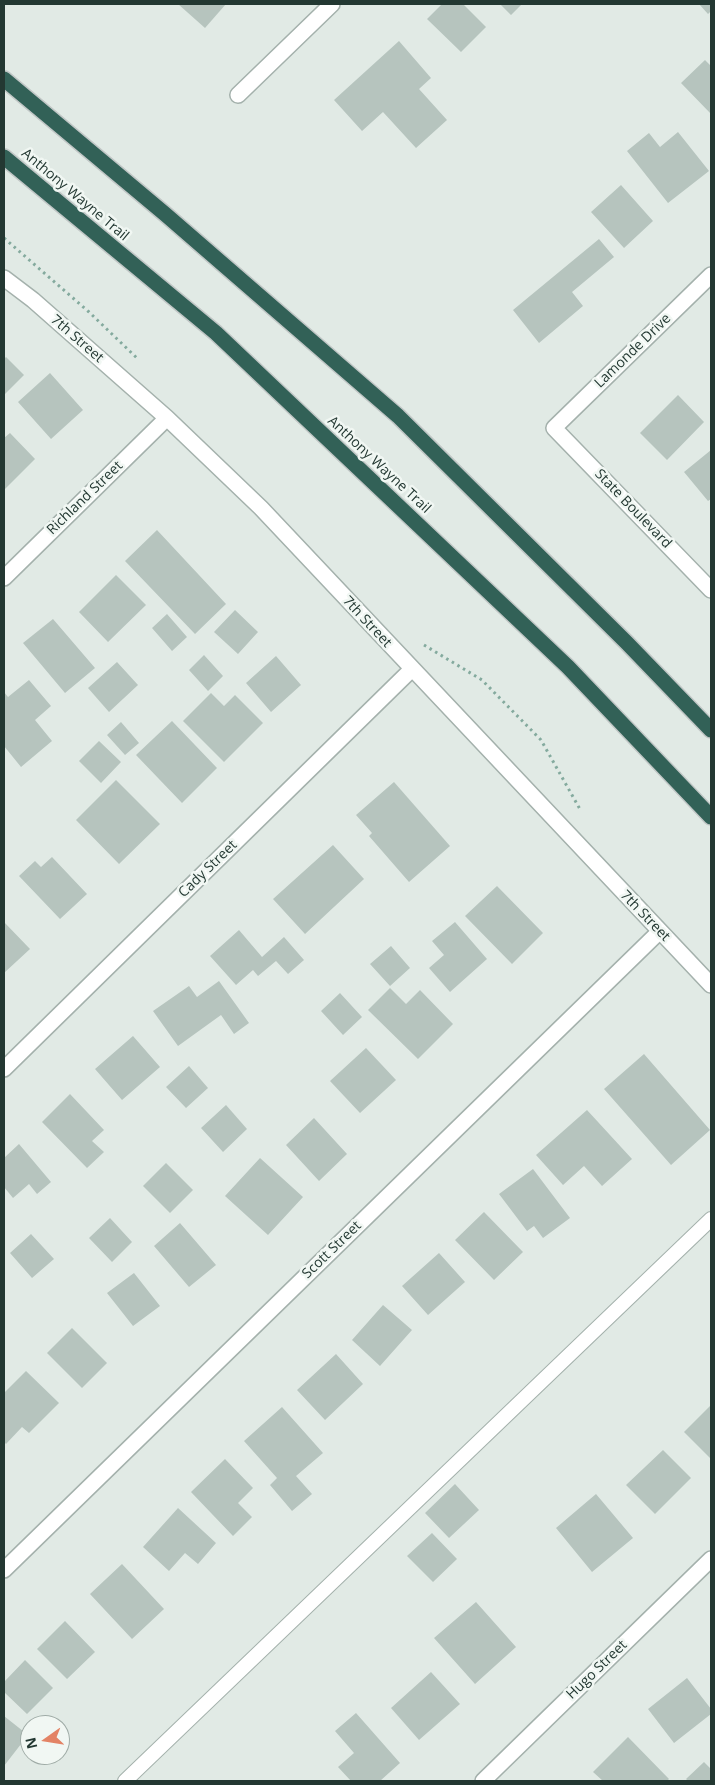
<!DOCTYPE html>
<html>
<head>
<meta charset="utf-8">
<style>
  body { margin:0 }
  #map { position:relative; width:715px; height:1785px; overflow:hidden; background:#e1eae5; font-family:"Open Sans",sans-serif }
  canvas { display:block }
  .frame { position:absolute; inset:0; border:5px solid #233832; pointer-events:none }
  .north { position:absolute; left:20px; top:1715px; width:50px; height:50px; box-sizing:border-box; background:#f1f7f3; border:1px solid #9faba6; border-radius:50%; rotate:257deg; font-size:14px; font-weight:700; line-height:20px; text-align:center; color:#233832 }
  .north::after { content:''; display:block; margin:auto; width:18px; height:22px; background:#e38365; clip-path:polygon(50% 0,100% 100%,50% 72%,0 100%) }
</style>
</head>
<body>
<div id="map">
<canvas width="715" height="1785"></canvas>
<div class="frame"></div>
<div class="north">N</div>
</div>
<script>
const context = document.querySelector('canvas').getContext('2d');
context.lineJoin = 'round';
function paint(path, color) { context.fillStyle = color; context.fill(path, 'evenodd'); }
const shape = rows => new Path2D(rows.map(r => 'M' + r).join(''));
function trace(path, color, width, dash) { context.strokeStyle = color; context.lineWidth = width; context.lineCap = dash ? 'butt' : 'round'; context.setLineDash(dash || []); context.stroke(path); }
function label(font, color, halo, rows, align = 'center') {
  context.font = font + ' "Open Sans",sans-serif'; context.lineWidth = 5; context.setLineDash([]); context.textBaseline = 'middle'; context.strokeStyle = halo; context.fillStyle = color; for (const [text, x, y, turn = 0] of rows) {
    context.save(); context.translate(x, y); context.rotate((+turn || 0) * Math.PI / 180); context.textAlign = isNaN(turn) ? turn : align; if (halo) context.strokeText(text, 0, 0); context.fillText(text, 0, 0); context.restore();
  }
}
paint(shape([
  [178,4,226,4,205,28],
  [442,4,463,4,486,27,461,52,427,19],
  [500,4,522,4,511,15],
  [699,4,711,4,711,11,708,14],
  [399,41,431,78,419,89,447,120,416,148,383,112,362,131,334,100],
  [705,60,711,66,711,114,681,83],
  [678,132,709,171,668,203,627,151,649,133,660,147],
  [621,185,653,221,624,248,591,212],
  [599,239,614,257,572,292,583,306,539,343,513,310],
  [6,357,24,375,4,395,4,359],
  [50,373,83,410,51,439,18,402],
  [678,395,704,422,667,460,640,433],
  [10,433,35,459,4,490,4,438],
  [711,450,711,499,708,501,684,472],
  [157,530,226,604,195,634,125,561],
  [116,575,146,605,108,642,79,612],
  [235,610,258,632,238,654,214,632],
  [167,614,187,637,172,651,152,628],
  [53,619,95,668,65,693,23,643],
  [204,655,223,676,208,691,189,670],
  [276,656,301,685,271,712,246,683],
  [117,662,138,685,109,712,88,688],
  [29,680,51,706,35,720,52,741,21,767,4,746,4,692,8,697],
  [211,693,224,706,235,695,263,723,224,762,183,721],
  [172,721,217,768,182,803,136,755],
  [121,722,139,743,125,755,107,735],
  [99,741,121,762,101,783,79,761],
  [116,780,160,824,119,864,76,820],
  [394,782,450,846,409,882,369,836,372,833,356,815],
  [333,845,364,879,305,934,273,899],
  [52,857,87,894,60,919,19,876,35,861,41,867],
  [497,886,543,933,512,964,465,916],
  [4,922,30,949,4,973],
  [455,922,487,959,450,992,429,968,444,955,432,941],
  [239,930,262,957,284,937,304,960,288,974,276,961,258,976,253,970,236,985,210,956],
  [391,946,410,968,390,986,370,964],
  [219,981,249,1023,234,1034,221,1015,178,1046,153,1011,189,986,197,997],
  [390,988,406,1004,420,990,453,1024,418,1059,368,1010],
  [340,993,362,1017,343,1035,321,1011],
  [133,1036,160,1067,122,1100,95,1069],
  [366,1048,396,1080,360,1113,330,1081],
  [644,1054,710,1130,671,1165,604,1089],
  [189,1066,208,1088,186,1108,166,1087],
  [70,1094,104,1130,92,1141,104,1152,87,1168,42,1122],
  [226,1105,247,1129,223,1152,201,1128],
  [587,1110,632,1159,602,1186,584,1166,563,1185,536,1155],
  [314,1118,347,1154,319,1181,286,1145],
  [19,1144,51,1182,37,1194,29,1184,13,1198,4,1187,4,1158],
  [260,1158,303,1197,268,1235,225,1196],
  [166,1163,193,1190,170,1213,143,1186],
  [533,1169,570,1218,543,1238,534,1226,527,1231,499,1194],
  [484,1212,523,1252,494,1280,455,1240],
  [110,1218,132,1242,112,1262,89,1238],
  [180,1223,216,1265,189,1287,154,1246],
  [31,1234,54,1259,32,1278,10,1253],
  [439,1253,465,1282,428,1315,402,1286],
  [134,1273,160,1306,133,1326,107,1293],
  [383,1305,412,1330,380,1366,352,1340],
  [72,1328,107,1363,82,1388,47,1353],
  [336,1354,363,1384,325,1420,297,1390],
  [26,1371,59,1403,29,1433,22,1427,6,1444,4,1442,4,1393],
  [711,1405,711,1459,684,1432],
  [282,1407,323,1453,296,1476,312,1494,292,1511,270,1485,277,1478,244,1441],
  [663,1450,691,1478,655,1514,626,1485],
  [225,1459,253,1488,238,1503,252,1517,233,1536,191,1492],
  [455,1484,479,1510,449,1538,425,1513],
  [596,1494,633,1538,592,1572,556,1528],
  [178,1508,216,1543,198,1564,185,1553,169,1571,143,1547],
  [432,1533,457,1559,433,1582,407,1556],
  [122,1564,164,1609,132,1639,90,1594],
  [476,1602,516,1647,475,1684,434,1638],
  [65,1621,95,1652,67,1679,37,1649],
  [25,1660,53,1688,27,1714,4,1692,4,1682],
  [431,1672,460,1704,419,1740,391,1708],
  [687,1678,711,1709,711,1714,674,1743,648,1709],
  [356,1713,400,1763,380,1781,351,1781,338,1767,354,1753,335,1731],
  [4,1716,28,1735,4,1766],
  [628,1737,669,1779,667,1781,603,1781,593,1772],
  [704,1762,711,1769,711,1781,688,1781,686,1779]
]), '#b6c4be');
const lane = shape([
  [125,1781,711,1219]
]);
const street = shape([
  [238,95,332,4],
  [711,275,554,428,711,590],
  [4,278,33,300,167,418,261,508,711,985],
  [4,578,167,418],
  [4,1069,411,670],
  [4,1570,660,931],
  [483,1781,711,1559]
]);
const highway = shape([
  [4,79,165,214,398,416,627,643,711,730],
  [4,157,216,333,568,667,711,817]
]);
trace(lane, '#a4b1ac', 16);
trace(street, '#a4b1ac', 18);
trace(highway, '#c1c7c6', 18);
trace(shape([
  [4,238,89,312,139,360],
  [424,645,482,680,541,740,581,811]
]), '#84aa9e', 3, [2.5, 4]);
trace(lane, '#fff', 14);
trace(street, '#fff', 15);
trace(highway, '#326157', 15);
label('14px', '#233832', '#f1f7f3', [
  ["Anthony Wayne Trail",75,195,40],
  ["7th Street",77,339,41],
  ["Lamonde Drive",633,351,-44],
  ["Anthony Wayne Trail",379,465,43],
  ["Richland Street",85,498,-44],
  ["State Boulevard",633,509,46],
  ["7th Street",367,622,47],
  ["Cady Street",208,869,-44],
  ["7th Street",645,916,46],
  ["Scott Street",332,1250,-44],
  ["Hugo Street",597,1670,-44]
]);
</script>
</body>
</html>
